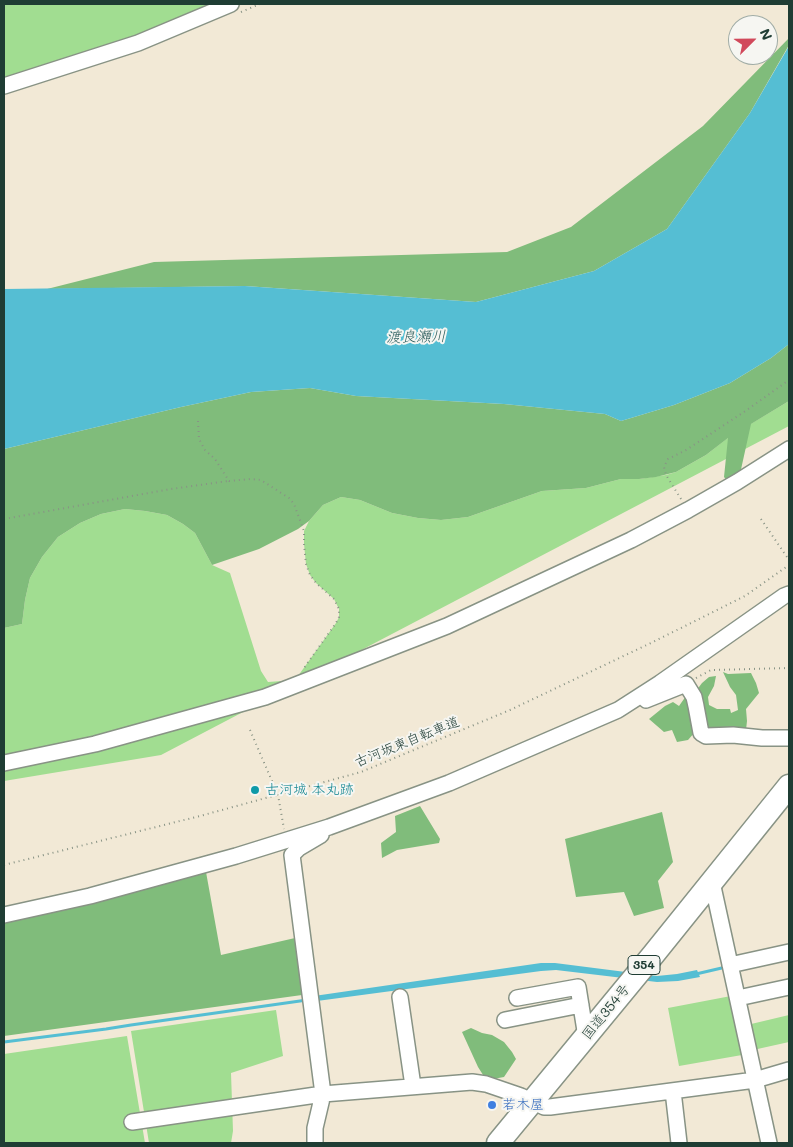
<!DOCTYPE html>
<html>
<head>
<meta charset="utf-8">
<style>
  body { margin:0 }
  #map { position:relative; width:793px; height:1147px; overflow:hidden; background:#f2e9d6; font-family:Mali,sans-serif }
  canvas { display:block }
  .frame { position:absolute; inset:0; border:5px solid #1f3d34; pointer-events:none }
  .north { position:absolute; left:728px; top:15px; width:50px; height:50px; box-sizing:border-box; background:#f6f6f2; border:1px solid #a0aca6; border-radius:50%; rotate:67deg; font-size:14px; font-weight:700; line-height:20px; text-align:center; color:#1f3d34 }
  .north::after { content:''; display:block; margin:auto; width:18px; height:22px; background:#d1495b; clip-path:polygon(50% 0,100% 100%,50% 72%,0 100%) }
</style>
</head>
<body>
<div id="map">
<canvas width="793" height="1147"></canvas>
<div class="frame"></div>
<div class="north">N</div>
</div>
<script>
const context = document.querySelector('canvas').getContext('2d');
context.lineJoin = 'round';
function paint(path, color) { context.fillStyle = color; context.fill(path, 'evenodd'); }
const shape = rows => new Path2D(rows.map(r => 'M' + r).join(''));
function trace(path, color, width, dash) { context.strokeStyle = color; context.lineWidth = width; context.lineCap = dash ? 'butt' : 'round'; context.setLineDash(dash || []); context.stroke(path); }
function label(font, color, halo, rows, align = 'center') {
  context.font = font + ' Mali,"Klee One",sans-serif'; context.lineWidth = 4; context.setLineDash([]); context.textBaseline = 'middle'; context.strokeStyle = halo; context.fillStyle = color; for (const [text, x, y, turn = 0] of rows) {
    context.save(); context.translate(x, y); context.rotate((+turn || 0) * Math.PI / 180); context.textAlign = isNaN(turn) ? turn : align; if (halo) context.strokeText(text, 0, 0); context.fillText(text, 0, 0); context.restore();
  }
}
paint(shape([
  [4,4,217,4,152,31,4,80],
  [789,401,789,426,161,755,4,781,4,628,22,624,25,600,30,578,42,557,58,537,80,523,101,514,125,509,145,511,167,515,183,524,195,533,212,565,230,573,261,671,268,682,282,681,298,676,336,623,339,617,339,609,334,599,316,583,310,575,306,564,304,544,304,531,309,521,323,505,341,497,360,500,392,513,418,518,441,520,468,517,542,491,586,488,621,479,639,479,666,475,676,472,706,455,729,437],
  [731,996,742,1055,679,1066,668,1008],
  [276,1010,283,1056,231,1073,233,1131,231,1143,149,1143,131,1031],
  [789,1015,789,1042,753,1050,747,1025],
  [127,1036,145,1143,4,1143,4,1054]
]), '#a1dd91');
paint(shape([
  [789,38,789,45,750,113,667,229,594,271,476,302,245,286,47,289,154,262,507,252,571,227,703,126],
  [789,344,789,401,751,424,740,474,728,482,724,477,728,438,706,455,676,472,656,477,639,479,621,479,586,488,542,491,468,517,441,520,418,518,392,513,360,500,341,497,323,505,309,521,298,529,259,549,212,565,195,533,183,524,167,515,145,511,125,509,101,514,80,523,58,537,42,557,30,578,25,600,22,624,4,628,4,449,181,407,251,392,310,388,356,396,504,404,605,414,621,421,674,405,730,383,771,358],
  [723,672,728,674,751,673,756,683,759,693,746,709,747,721,746,730,695,732,688,740,677,742,672,730,664,732,649,719,665,706,673,702,679,706,686,696,696,691,702,683,709,677,716,676,714,686,708,697,709,705,717,709,730,709,731,713,738,710,736,695,730,687],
  [420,806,440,839,439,843,397,850,382,858,381,843,396,832,395,816],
  [662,812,673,862,658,881,664,908,634,916,624,892,576,897,565,839],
  [206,872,221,955,295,938,302,995,4,1036,4,919],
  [471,1028,482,1033,492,1035,504,1042,512,1052,516,1059,504,1077,493,1079,485,1078,478,1067,462,1032]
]), '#80bc7b');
paint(shape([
  [789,46,789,344,771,358,730,383,674,405,621,421,605,414,504,404,356,396,310,388,251,392,181,407,4,449,4,289,245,286,476,302,594,271,667,229,750,113],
  [541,963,555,963,657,976,677,974,697,970,700,977,678,981,657,982,556,970,541,971,317,1001,314,996]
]), '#55bed3');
trace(shape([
  [696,974,726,967],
  [4,1042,106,1029,131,1025,307,1000]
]), '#55bed3', 3);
const minor = shape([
  [4,86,138,43,231,4],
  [646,700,686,684,694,697,696,706,701,733,706,736,733,735,762,738,789,738],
  [4,763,95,744,265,697,447,626,631,540,688,510,737,482,789,449],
  [712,882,769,1143],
  [4,915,90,896,236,856,329,827,449,783,618,710,660,683,784,596,789,594],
  [730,965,789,952],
  [400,997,413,1086],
  [517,998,578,987,586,1037],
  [738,998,789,987],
  [505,1020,581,1005],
  [673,1091,679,1143],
  [132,1122,323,1094,472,1082,486,1084,521,1096,544,1107,550,1107,755,1080,789,1070],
  [315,1143,315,1128,323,1094,292,855,299,848,321,835]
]);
const highway = shape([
  [498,1143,653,955,789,786]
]);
trace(minor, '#889385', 18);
trace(highway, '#889385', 25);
trace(shape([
  [241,12,260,4],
  [198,421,199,439,205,450,215,459,229,481,251,479,261,480,289,498,294,504,304,531,304,544,306,564,310,575,316,583,334,599,339,609,339,617,336,623,304,668],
  [681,499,666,475,664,467,668,459,686,450,744,412,789,380],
  [4,519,171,489,228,481],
  [761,519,789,560],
  [696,678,711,670,789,668],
  [250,730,278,795,284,829],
  [4,865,200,816,361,772,510,710,653,642,745,596,789,565]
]), '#889385', 2, [1, 4]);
trace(minor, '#fff', 15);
trace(highway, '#fff', 22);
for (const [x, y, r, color] of [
  [255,790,5,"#0f9aa8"],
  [492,1105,5,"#3f7fe0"]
]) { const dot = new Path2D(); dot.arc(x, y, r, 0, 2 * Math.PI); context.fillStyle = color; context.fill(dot); trace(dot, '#f6f6f2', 2); }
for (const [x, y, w] of [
  [644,965,32]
]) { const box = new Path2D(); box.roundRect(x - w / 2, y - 9.5, w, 19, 4); context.fillStyle = '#f6f6f2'; context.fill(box); trace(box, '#1f3d34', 1); }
label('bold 12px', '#1f3d34', null, [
  ["354",644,965]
]);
label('14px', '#1f3d34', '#f6f6f2', [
  ["古河坂東自転車道",407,742,-22],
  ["国道354号",606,1012,-51]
]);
label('14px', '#0d838f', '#f6f6f2', [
  ["古河城 本丸跡",265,790]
], 'left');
label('14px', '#366cbe', '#f6f6f2', [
  ["若木屋",502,1105]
], 'left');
label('italic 15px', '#2c5d5c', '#f6f6f2', [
  ["渡良瀬川",416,337,-1]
]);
</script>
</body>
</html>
